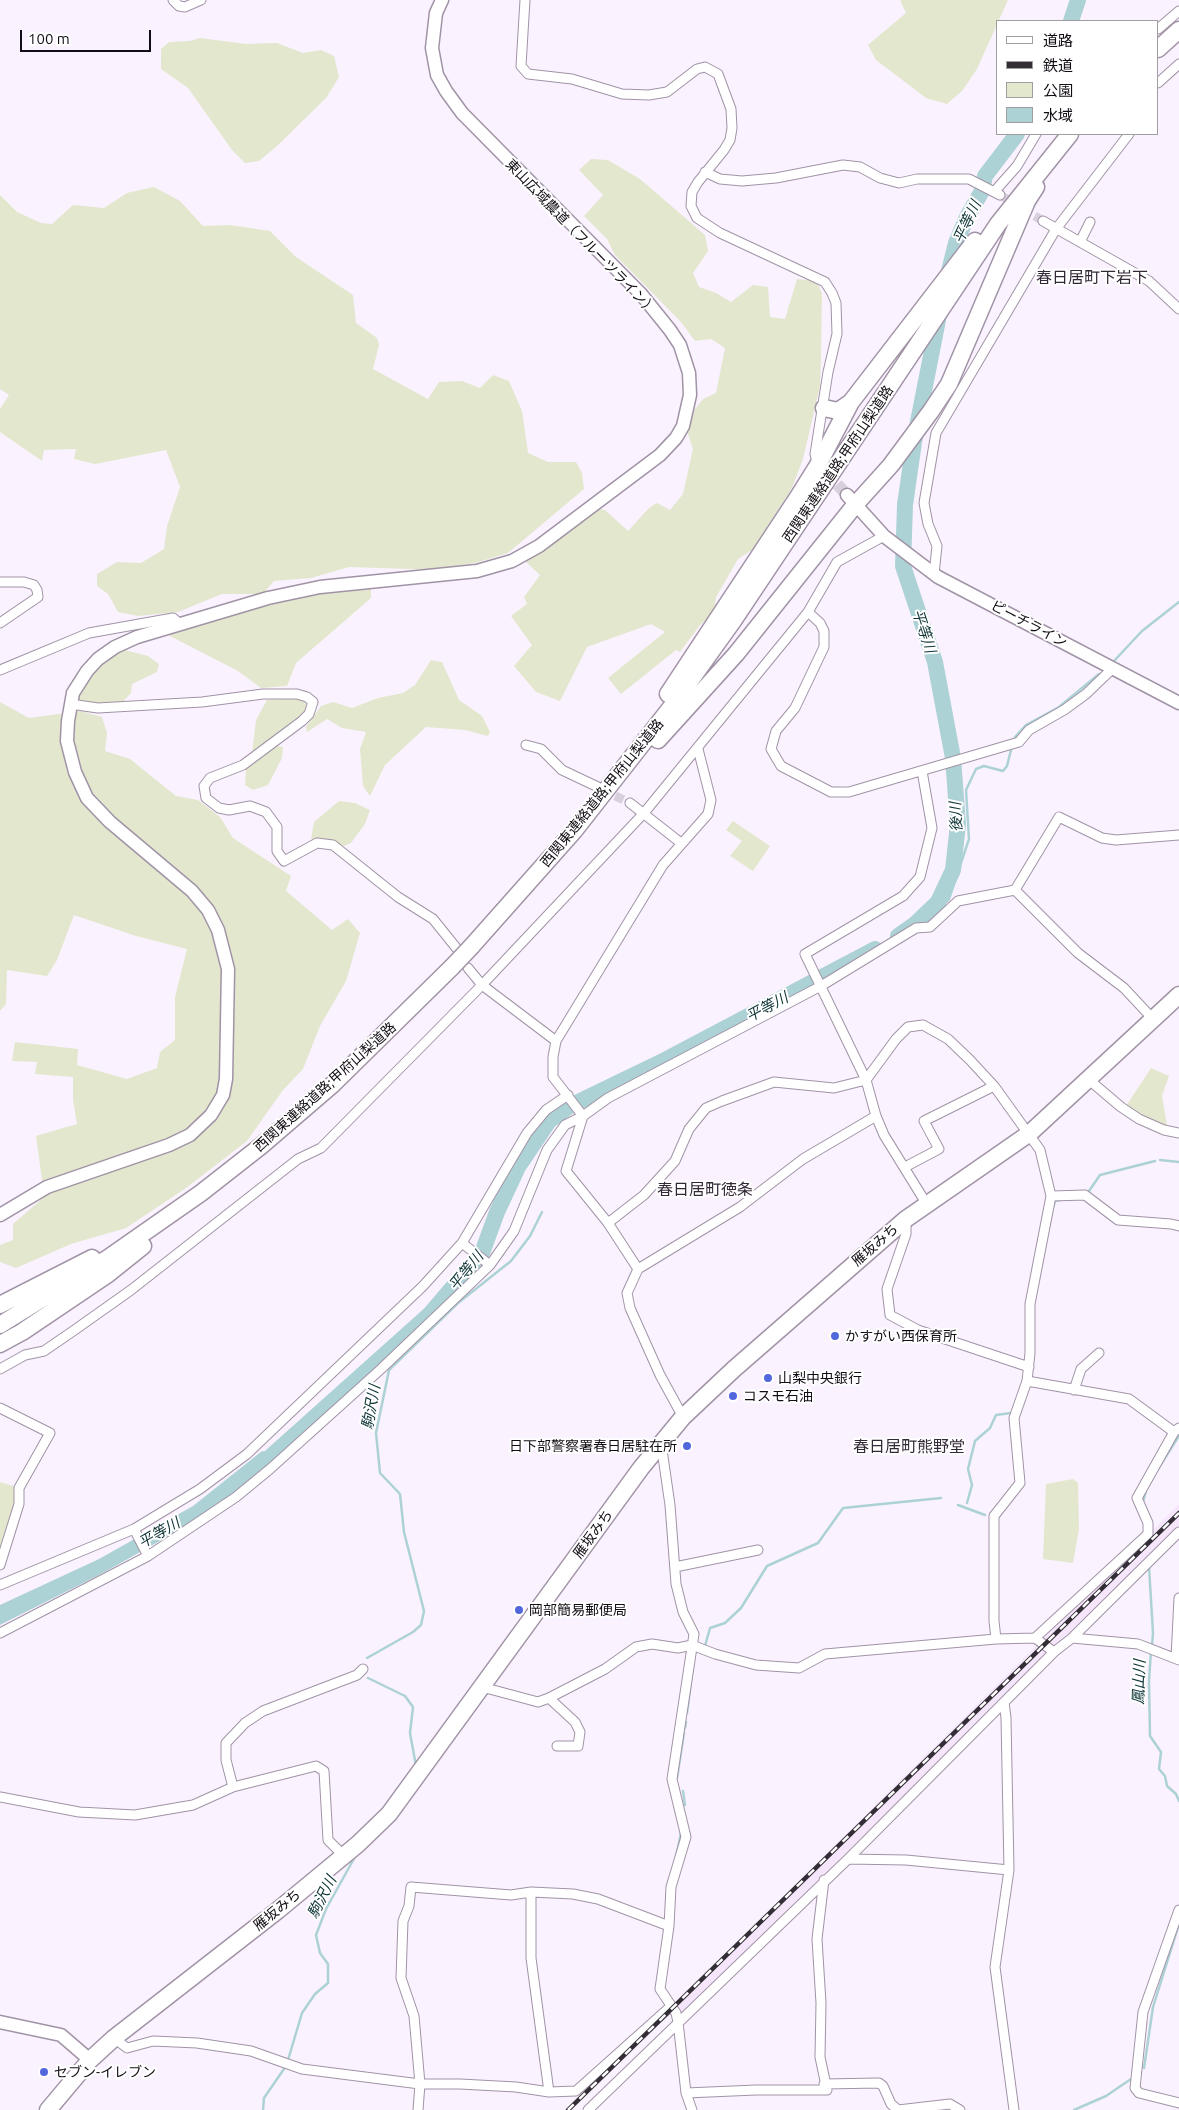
<!DOCTYPE html>
<html>
<head>
<meta charset="utf-8">
<style>
  body { margin:0 }
  #map { position:relative; width:1179px; height:2110px; overflow:hidden; background:#fbf2ff; font-family:Ubuntu,"Noto Sans JP",sans-serif }
  canvas { display:block }
  .legend { position:absolute; left:996px; top:20px; width:162px; height:115px; box-sizing:border-box; background:#fff; border:1px solid #a09ea1; margin:0; padding:6px 9px; list-style:none; font-size:15px; color:#120d14 }
  .legend li { display:flex; align-items:center; gap:10px; height:25px }
  .legend b { width:25px; border:1px solid #a09ea1 }
  .scale { position:absolute; left:20px; top:30px; width:131px; height:22px; box-sizing:border-box; border:2px solid #120d14; border-top:0; padding-left:6px; font-size:15px; line-height:18px; white-space:nowrap; color:#120d14; -webkit-text-stroke:4px #fff; paint-order:stroke }
</style>
</head>
<body>
<div id="map">
<canvas width="1179" height="2110"></canvas>
<ul class="legend">
<li><b style="height:6px;background:#fff"></b>道路</li>
<li><b style="height:6px;background:#332d35"></b>鉄道</li>
<li><b style="height:14px;background:#e2e7cd"></b>公園</li>
<li><b style="height:14px;background:#acd2d5"></b>水域</li>
</ul>
<div class="scale">100 m</div>
</div>
<script>
const context = document.querySelector('canvas').getContext('2d');
context.lineJoin = 'round';
function paint(path, color) { context.fillStyle = color; context.fill(path, 'evenodd'); }
const shape = rows => new Path2D(rows.map(r => 'M' + r).join(''));
function trace(path, color, width, dash) { context.strokeStyle = color; context.lineWidth = width; context.lineCap = dash ? 'butt' : 'round'; context.setLineDash(dash || []); context.stroke(path); }
function label(font, color, halo, rows, align = 'center') {
  context.font = font + ' Ubuntu,"Noto Sans JP",sans-serif'; context.lineWidth = 4; context.setLineDash([]); context.textBaseline = 'middle'; context.strokeStyle = halo; context.fillStyle = color; for (const [text, x, y, turn = 0] of rows) {
    context.save(); context.translate(x, y); context.rotate((+turn || 0) * Math.PI / 180); context.textAlign = isNaN(turn) ? turn : align; if (halo) context.strokeText(text, 0, 0); context.fillText(text, 0, 0); context.restore();
  }
}
paint(shape([
  [1179,1504,1179,1532,1047,1654,679,2017,674,2005]
]), '#f6e6fc');
paint(shape([
  [900,0,1008,0,977,69,962,91,947,104,926,98,876,60,868,45,906,13],
  [200,38,246,44,277,43,303,53,321,50,334,56,339,77,326,98,277,146,259,161,245,163,232,150,188,88,161,69,161,49,169,42,190,41],
  [591,159,608,160,640,179,705,235,708,251,693,273,699,287,716,293,731,302,753,285,768,287,770,317,785,319,797,279,816,281,822,293,821,356,820,386,803,459,792,488,752,550,738,559,716,597,714,613,700,625,680,652,676,650,621,694,608,678,665,632,651,624,587,647,560,701,536,692,514,666,532,645,511,616,527,604,524,597,540,575,526,562,526,555,589,507,605,510,628,531,649,508,657,503,670,510,683,494,693,449,684,423,703,399,716,393,725,348,711,339,695,341,681,322,615,255,607,239,584,216,603,195,579,170],
  [154,187,180,201,203,226,230,225,270,231,296,257,353,295,356,323,377,338,379,345,373,369,428,399,439,382,462,381,480,388,493,375,509,381,522,411,528,453,548,462,576,462,582,473,584,489,508,553,479,562,439,570,349,567,311,578,274,581,263,594,222,594,178,612,138,616,118,612,108,594,97,586,97,574,117,562,141,563,164,549,167,526,180,487,166,450,95,464,74,459,76,449,44,450,42,461,0,432,0,409,9,395,0,389,0,195,17,212,41,223,52,224,73,205,104,208,127,193],
  [371,586,371,598,296,663,287,686,261,688,238,671,166,634,285,599],
  [121,649,148,656,159,664,157,672,132,684,131,693,122,703,101,706,78,700,85,682,103,661],
  [431,660,442,662,459,700,482,716,490,732,488,736,465,730,426,727,385,765,370,796,363,786,360,749,366,732,342,728,327,719,307,732,306,727,321,706,333,702,352,708,378,698,403,693,415,685],
  [296,698,305,702,307,707,303,714,280,734,252,753,256,720,267,700],
  [0,702,29,718,81,711,102,717,107,733,105,751,130,759,176,796,198,800,220,817,233,838,291,876,286,891,332,930,348,919,360,933,346,981,320,1026,303,1069,283,1090,247,1141,186,1188,126,1228,71,1244,16,1268,0,1262,0,1245,13,1240,13,1224,51,1191,42,1180,36,1136,77,1124,73,1100,73,1077,35,1074,37,1062,12,1061,15,1042,78,1049,77,1065,127,1079,157,1068,160,1052,175,1040,175,997,187,949,136,936,74,915,57,960,47,976,7,970,6,1004,0,1011],
  [276,746,283,747,282,758,268,785,253,790,245,785,246,768],
  [339,801,355,803,370,810,365,824,351,843,344,846,328,839,311,839,314,822],
  [733,821,770,846,753,871,730,856,742,841,726,830],
  [1151,1068,1169,1076,1162,1096,1168,1131,1124,1109],
  [1073,1479,1078,1483,1079,1529,1073,1563,1043,1559,1046,1484],
  [0,1482,19,1488,0,1565]
]), '#e2e7cd');
paint(shape([
  [262,1451,283,1455,201,1518,101,1574,0,1625,0,1605,99,1559,193,1506]
]), '#acd2d5');
trace(shape([
  [1114,661,1142,631,1179,602],
  [1015,737,1026,725,1059,707,1099,674],
  [919,924,926,922,949,899,969,839,966,790,976,769,984,766,1003,771,1007,766,1011,750],
  [1160,1160,1179,1162],
  [1089,1191,1100,1175,1155,1161],
  [1053,1207,1055,1201,1060,1200],
  [1158,1469,1179,1436],
  [1143,1502,1146,1491],
  [967,1503,972,1485,968,1469,975,1441,990,1428,996,1415,1011,1413],
  [958,1505,985,1515],
  [1149,1567,1153,1633,1152,1646],
  [705,1646,710,1628,725,1623,741,1608,767,1566,818,1543,843,1508,941,1498],
  [1151,1651,1149,1681,1150,1736,1161,1752,1159,1769,1165,1776,1167,1786,1176,1794,1179,1801],
  [367,1658,413,1632,421,1625,424,1611,404,1532,400,1494,380,1473,376,1433,389,1370,458,1303,511,1261,530,1236,542,1212],
  [368,1678,405,1696,413,1707,410,1733,416,1766],
  [687,1713,693,1666],
  [685,1728,686,1722],
  [677,1778,684,1733],
  [683,1791,685,1805],
  [676,1857,681,1833],
  [288,2060,302,2013,315,1994,328,1983,328,1964,320,1953,316,1935,326,1909,356,1855],
  [1144,2068,1153,2007,1179,1924],
  [263,2110,264,2098,286,2066],
  [1074,2110,1106,2096,1131,2079]
]), '#acd2d5', 2.5);
trace(shape([
  [1071,21,1078,0],
  [947,279,956,243,967,217,982,191,985,176,1017,134],
  [898,936,915,924,938,902,953,870,958,824,953,758,935,662,903,566,905,505,914,442,940,310],
  [259,1467,430,1314,482,1253,497,1212,518,1167,549,1121,568,1107,661,1062,875,949]
]), '#acd2d5', 16);
trace(shape([
  [1000,195,1043,221],
  [603,790,630,803]
]), '#d8d0dc', 9, [9, 4.5]);
trace(shape([
  [825,471,847,495]
]), '#d8d0dc', 12, [12, 6]);
const street = shape([
  [173,0,179,6,185,7,201,0],
  [525,0,521,66,528,74,572,79,622,94,649,95,667,92,697,69,705,67,718,74,731,109,732,128,730,140,724,150,698,182,692,192,691,206,697,218,720,233,825,282,832,293,836,303,837,334,828,372,815,454,817,462],
  [1158,29,1179,11],
  [1158,83,1179,64],
  [705,172,720,179,742,181,776,178,843,165,860,167,880,178,899,183,917,179,969,179,1000,195],
  [994,192,1017,166,1036,134],
  [1043,221,1149,281,1179,309],
  [1080,242,1090,222],
  [934,574,937,546,928,524,924,503,936,433,1056,229,1129,134],
  [0,582,24,582,34,585,37,590,38,597,0,623],
  [808,612,820,623,824,631,824,647,795,708,776,731,771,749,781,766,831,792,849,792,1019,742,1029,730,1064,710,1086,694,1113,668],
  [0,670,89,633,173,618,180,624],
  [70,704,98,708,202,702,263,694,297,694,307,697,313,702,309,714,302,721,243,765,210,778,204,786,206,798,219,808,229,810,250,806,266,812,277,827,277,851,284,861,317,843,333,845,398,897,433,919,458,950],
  [526,745,541,749,562,770,598,787],
  [922,771,932,828,920,877,903,896,805,954,866,1080,876,1116,884,1135,926,1203],
  [630,803,681,843],
  [1015,890,1078,953,1124,988,1153,1019],
  [468,968,482,985,556,1041],
  [1088,1079,1121,1107,1139,1119,1164,1130,1179,1133],
  [905,1167,939,1149,924,1121,994,1086],
  [1051,1196,1085,1195,1118,1220,1171,1224,1179,1226],
  [906,1219,906,1234,887,1289,890,1315,918,1330,1029,1367],
  [608,1223,644,1195,675,1161,689,1129,706,1108,722,1101,774,1082,834,1088,866,1080,896,1039,908,1027,923,1025,948,1039,970,1060,994,1086,1040,1150,1051,1196,1030,1304,1030,1353,1027,1381,1014,1418,1020,1483,994,1516,994,1621,996,1639],
  [462,1243,490,1265],
  [638,1269,608,1223,566,1171,583,1116,553,1077,553,1057,556,1041,663,865,708,814,711,800,698,749],
  [0,1369,25,1355,44,1351,76,1329,131,1290,298,1159,321,1148,482,985,644,813,808,612,837,562,884,536],
  [1027,1381,1129,1399,1174,1432],
  [1074,1390,1081,1369,1099,1353],
  [0,1408,50,1433,19,1488,19,1504,0,1565],
  [683,1417,660,1375,630,1308,627,1293,638,1269,740,1207,803,1159,876,1116],
  [661,1443,670,1505,676,1584,683,1612,694,1634,672,1779,686,1837,671,1887,669,1926,660,1989,676,2013,678,2022,686,2093,756,2090,827,2090,820,2057,821,2003,817,1939,824,1880],
  [134,1529,148,1556],
  [675,1567,758,1550],
  [0,1585,134,1529,200,1489,247,1454,423,1286,462,1243,527,1133,546,1110,568,1095],
  [0,1633,148,1556,236,1497,270,1469,381,1369,490,1265,514,1231,547,1150,565,1125,583,1116,608,1098,821,986,916,928,930,927,958,901,1015,890,1059,817,1102,838,1116,840,1179,835],
  [1035,1638,1148,1534,1148,1523,1137,1498,1174,1432,1179,1428],
  [1072,1638,1179,1532],
  [1176,1658,1179,1598],
  [482,1687,538,1702,549,1698,605,1669,636,1647,652,1644,678,1648,692,1645,715,1654,756,1665,799,1668,825,1654,996,1639,1035,1638,1054,1652],
  [549,1698,575,1722,580,1732,578,1746,557,1746],
  [1004,1702,1006,1718,1009,1870,995,1967,1014,2110],
  [233,1787,226,1760,226,1743,245,1723,263,1711,357,1675,363,1669],
  [0,1797,79,1812,135,1815,193,1805,233,1787,316,1766,324,1771,328,1840,344,1856],
  [848,1859,906,1860,1009,1870],
  [531,1892,531,1958,549,2092],
  [1179,1910,1143,2012,1135,2088,1139,2093,1179,2103],
  [114,2038,127,2048,153,2041,197,2043,251,2051,302,2069,420,2084,460,2084,516,2087,549,2092,576,2091,670,2007],
  [824,2084,879,2083,883,2086,891,2104,898,2110],
  [686,2093,692,2110],
  [418,2110,420,2084,414,2016,401,1978,403,1921,409,1906,411,1887,511,1895,531,1892,573,1894,598,1899,669,1926],
  [588,2110,848,1859,1054,1652,1072,1638,1138,1644,1179,1660],
  [898,2110,950,2104,960,2110]
]);
const secondary = shape([
  [847,495,884,536,938,577,1179,703],
  [0,1215,47,1187,169,1145,190,1135,211,1115,223,1095,226,1079,228,969,218,930,208,910,192,891,110,822,87,798,75,772,67,741,68,721,73,693,87,671,98,659,115,647,137,637,268,598,320,587,477,571,512,561,539,546,660,455,676,438,683,426,690,395,689,373,680,345,670,330,641,294,462,113,446,91,437,75,432,48,436,13,442,0],
  [0,2022,61,2035,90,2060]
]);
const highway = shape([
  [1158,49,1179,30],
  [824,408,838,411,851,402],
  [668,694,798,497,818,465,851,402,975,241],
  [658,740,736,654,855,505,891,465,931,411,949,384,1027,201,1036,187],
  [471,947,574,831,672,706,733,621,998,224,1070,134],
  [0,1305,92,1258],
  [0,1325,108,1258,201,1193,261,1146,332,1085,452,967],
  [0,1344,22,1332,108,1274,143,1246],
  [48,2110,90,2060,114,2038,277,1911,358,1844,389,1814,641,1468,683,1417,734,1369,906,1219,1030,1133,1179,995]
]);
trace(street, '#a193a6', 11);
trace(secondary, '#a193a6', 15);
trace(highway, '#a193a6', 19);
trace(street, '#fff', 9);
trace(secondary, '#fff', 12);
trace(highway, '#fff', 16);
const rail = shape([
  [568,2110,1179,1513]
]);
trace(rail, '#332d35', 4.5);
trace(rail, '#fff', 2.5, [8]);
const highwayBridge = shape([
  [452,967,471,947]
]);
trace(highwayBridge, '#a193a6', 19, []);
trace(highwayBridge, '#fff', 16);
for (const [x, y, r, color] of [
  [835,1336,5,"#5367dd"],
  [768,1378,5,"#5367dd"],
  [733,1396,5,"#5367dd"],
  [687,1446,5,"#5367dd"],
  [519,1610,5,"#5367dd"],
  [44,2072,5,"#5367dd"]
]) { const dot = new Path2D(); dot.arc(x, y, r, 0, 2 * Math.PI); context.fillStyle = color; context.fill(dot); trace(dot, '#fff', 2); }
label('14px', '#120d14', '#fff', [
  ["東山広域農道（フルーツライン）",581,237,46],
  ["西関東連絡道路;甲府山梨道路",838,464,-56],
  ["ピーチライン",1029,624,28],
  ["西関東連絡道路;甲府山梨道路",602,793,-51],
  ["西関東連絡道路;甲府山梨道路",325,1087,-42],
  ["雁坂みち",875,1245,-41],
  ["雁坂みち",593,1534,-54],
  ["雁坂みち",277,1910,-39]
]);
label('14px', '#120d14', '#fff', [
  ["かすがい西保育所",845,1336],
  ["山梨中央銀行",778,1378],
  ["コスモ石油",743,1396],
  ["日下部警察署春日居駐在所",677,1446,"right"],
  ["岡部簡易郵便局",529,1610],
  ["セブン-イレブン",54,2072]
], 'left');
label('italic 15px', '#0f3537', '#fff', [
  ["平等川",967,222,-65],
  ["平等川",924,631,72],
  ["後川",956,817,-93],
  ["平等川",767,1007,-28],
  ["平等川",466,1271,-51],
  ["駒沢川",371,1407,-80],
  ["平等川",159,1533,-30],
  ["鳳山川",1139,1682,-88],
  ["駒沢川",322,1897,-63]
]);
label('16px', '#332837', '#fff', [
  ["春日居町下岩下",1092,278],
  ["春日居町徳条",705,1190],
  ["春日居町熊野堂",909,1447]
]);
</script>
</body>
</html>
